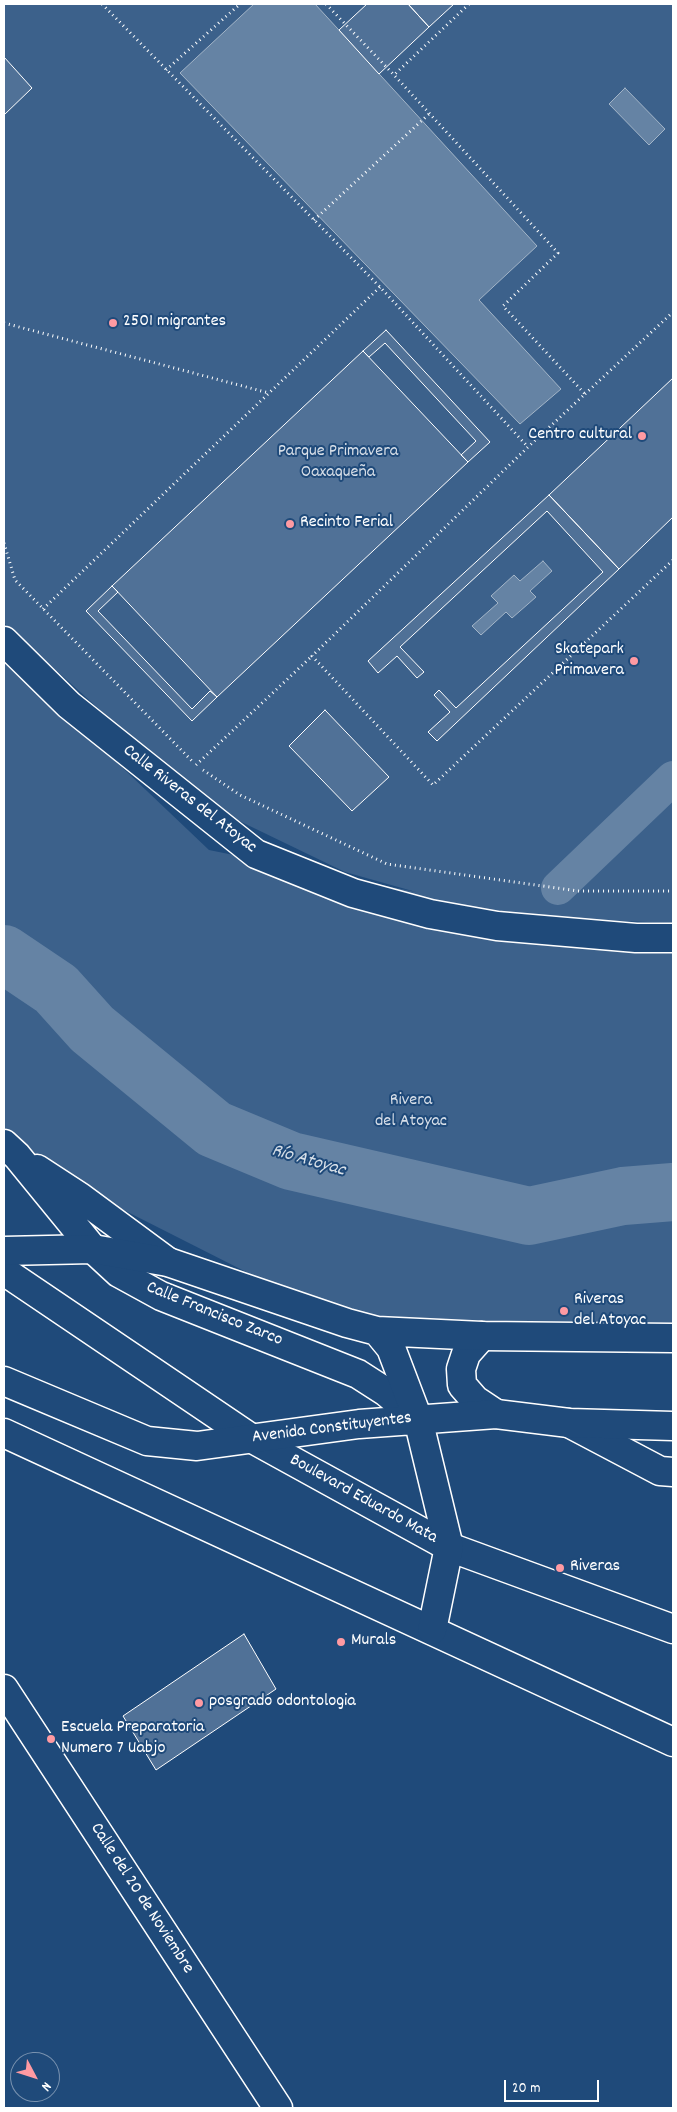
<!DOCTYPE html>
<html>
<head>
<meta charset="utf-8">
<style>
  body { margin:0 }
  #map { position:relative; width:677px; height:2112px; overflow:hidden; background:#1f4a7a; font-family:Dekko,sans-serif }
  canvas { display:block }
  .frame { position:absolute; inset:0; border:5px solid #fff; pointer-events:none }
  .north { position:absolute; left:10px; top:2052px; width:50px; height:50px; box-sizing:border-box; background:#1f4a7a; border:1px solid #7992af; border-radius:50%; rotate:130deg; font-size:14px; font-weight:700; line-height:20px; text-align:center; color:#fff }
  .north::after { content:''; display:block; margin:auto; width:18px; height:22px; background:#ff9aa2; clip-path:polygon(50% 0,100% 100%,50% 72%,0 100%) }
  .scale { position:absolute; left:504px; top:2080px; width:95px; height:22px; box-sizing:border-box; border:2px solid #fff; border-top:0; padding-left:6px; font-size:15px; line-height:18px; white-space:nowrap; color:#fff; -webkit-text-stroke:4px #1f4a7a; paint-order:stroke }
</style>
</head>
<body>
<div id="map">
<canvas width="677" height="2112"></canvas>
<div class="frame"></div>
<div class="north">N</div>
<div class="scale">20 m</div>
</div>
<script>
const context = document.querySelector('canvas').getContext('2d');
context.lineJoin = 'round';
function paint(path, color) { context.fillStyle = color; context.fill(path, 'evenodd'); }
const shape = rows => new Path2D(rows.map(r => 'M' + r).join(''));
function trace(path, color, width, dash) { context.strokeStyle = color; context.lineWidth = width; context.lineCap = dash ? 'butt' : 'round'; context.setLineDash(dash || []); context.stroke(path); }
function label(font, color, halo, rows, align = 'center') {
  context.font = font + ' Dekko,sans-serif'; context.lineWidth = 4; context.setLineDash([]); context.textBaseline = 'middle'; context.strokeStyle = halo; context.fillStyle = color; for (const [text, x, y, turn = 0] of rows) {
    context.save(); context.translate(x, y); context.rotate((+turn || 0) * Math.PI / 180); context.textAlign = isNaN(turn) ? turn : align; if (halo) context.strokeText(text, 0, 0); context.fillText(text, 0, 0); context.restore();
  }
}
paint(shape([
  [4,4,673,4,673,923,544,918,673,932,673,1338,347,1323,17,1156,4,1144,4,655,209,850,416,892,345,872,229,816,174,777,4,623]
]), '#3c618b');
const water = shape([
  [254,4,315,4,537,246,479,300,561,389,520,424,180,73,254,4],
  [625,88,665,129,649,145,609,104,625,88],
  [543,561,552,571,530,591,536,597,512,618,506,612,481,635,472,626,498,603,491,596,514,575,520,581,543,561]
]);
paint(water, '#6583a4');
trace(water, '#a3b5c8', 1);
trace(shape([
  [558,888,673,778]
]), '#6583a4', 34);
trace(shape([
  [4,954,56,989,92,1029,214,1129,291,1161,529,1216,623,1196,673,1192]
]), '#6583a4', 58);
const building = shape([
  [367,4,408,4,429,27,379,74,339,30,367,4],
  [408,4,454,4,429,27,408,4],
  [4,57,32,88,4,115,4,57],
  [386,330,490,442,468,462,461,455,476,441,385,343,369,357,363,351,386,330],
  [363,351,468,462,217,697,112,586,363,351],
  [673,378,673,517,619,569,549,495,673,378],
  [549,495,619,569,437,741,428,732,450,712,434,695,439,690,456,708,603,572,547,511,400,647,424,672,417,678,397,656,378,673,368,661,549,495],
  [112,586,118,592,98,611,192,709,210,691,217,697,192,721,86,611,112,586],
  [325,710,389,777,352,811,289,746,325,710],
  [244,1634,276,1689,156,1770,123,1716,244,1634]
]);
paint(building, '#507197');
trace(building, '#fff', 1);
const minor = shape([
  [569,1423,660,1471,673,1472],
  [4,1689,278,2108]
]);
const tertiary = shape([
  [4,641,69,705,256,854,353,893,430,914,497,926,636,938,673,938],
  [4,1144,17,1156,93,1249,119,1273,161,1296,358,1374,386,1392,418,1419],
  [37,1169,80,1197,168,1262]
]);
const secondary = shape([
  [4,1271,251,1438,449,1547,673,1629],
  [482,1336,466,1354,461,1369,462,1385,475,1400,496,1414],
  [4,1433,673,1742]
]);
const primary = shape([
  [4,1251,93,1249,168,1262,347,1323,377,1331,482,1336,673,1338],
  [377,1331,391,1348,418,1419,449,1547,432,1630],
  [4,1381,147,1441,197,1446,359,1424,496,1414,569,1423,673,1426]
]);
trace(minor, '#fff', 31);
trace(tertiary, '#fff', 31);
trace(secondary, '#fff', 31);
trace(primary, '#fff', 31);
trace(shape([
  [102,4,380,287,528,447,312,656,433,785,673,560],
  [326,4,394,75],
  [469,4,394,75,558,253,503,306,585,394,528,447],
  [166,70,240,4],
  [314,220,429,114],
  [4,323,269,393],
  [585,394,673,312],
  [4,543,15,580,192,761],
  [43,609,380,287],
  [196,765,312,656],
  [203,770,240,795,387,864,578,891,673,891]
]), '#fff', 3, [1, 4]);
trace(minor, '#1f4a7a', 28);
trace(tertiary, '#1f4a7a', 28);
trace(secondary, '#1f4a7a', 28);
trace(primary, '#1f4a7a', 28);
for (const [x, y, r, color] of [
  [113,323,5,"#ff9aa2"],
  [642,436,5,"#ff9aa2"],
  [290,524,5,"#ff9aa2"],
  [634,661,5,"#ff9aa2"],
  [564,1311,5,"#ff9aa2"],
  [560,1568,5,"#ff9aa2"],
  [341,1642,5,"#ff9aa2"],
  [199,1703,5,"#ff9aa2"],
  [51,1739,5,"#ff9aa2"]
]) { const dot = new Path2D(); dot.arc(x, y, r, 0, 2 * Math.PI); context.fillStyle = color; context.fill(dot); trace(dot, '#1f4a7a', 2); }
label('18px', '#fff', '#1f4a7a', [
  ["2501 migrantes",123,323],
  ["Centro cultural",632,436,"right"],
  ["Recinto Ferial",300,524],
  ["Skatepark",624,651,"right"],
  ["Primavera",624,672,"right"],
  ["Riveras",574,1301],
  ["del Atoyac",574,1322],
  ["Riveras",570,1568],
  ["Murals",351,1642],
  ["posgrado odontologia",209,1703],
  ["Escuela Preparatoria",61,1729],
  ["Numero 7 Uabjo",61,1750]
], 'left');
label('18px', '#d8dfe8', '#1f4a7a', [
  ["Parque Primavera",338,453],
  ["Oaxaqueña",338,474],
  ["Rivera",411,1102],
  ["del Atoyac",411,1123]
]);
label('18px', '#fff', '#1f4a7a', [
  ["Calle Riveras del Atoyac",189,800,38],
  ["Calle Francisco Zarco",214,1315,22],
  ["Avenida Constituyentes",332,1429,-7],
  ["Boulevard Eduardo Mata",363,1500,29],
  ["Calle del 20 de Noviembre",141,1899,57]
]);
label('italic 19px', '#d8e0e8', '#1f4a7a', [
  ["Río Atoyac",308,1162,16]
]);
</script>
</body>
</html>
